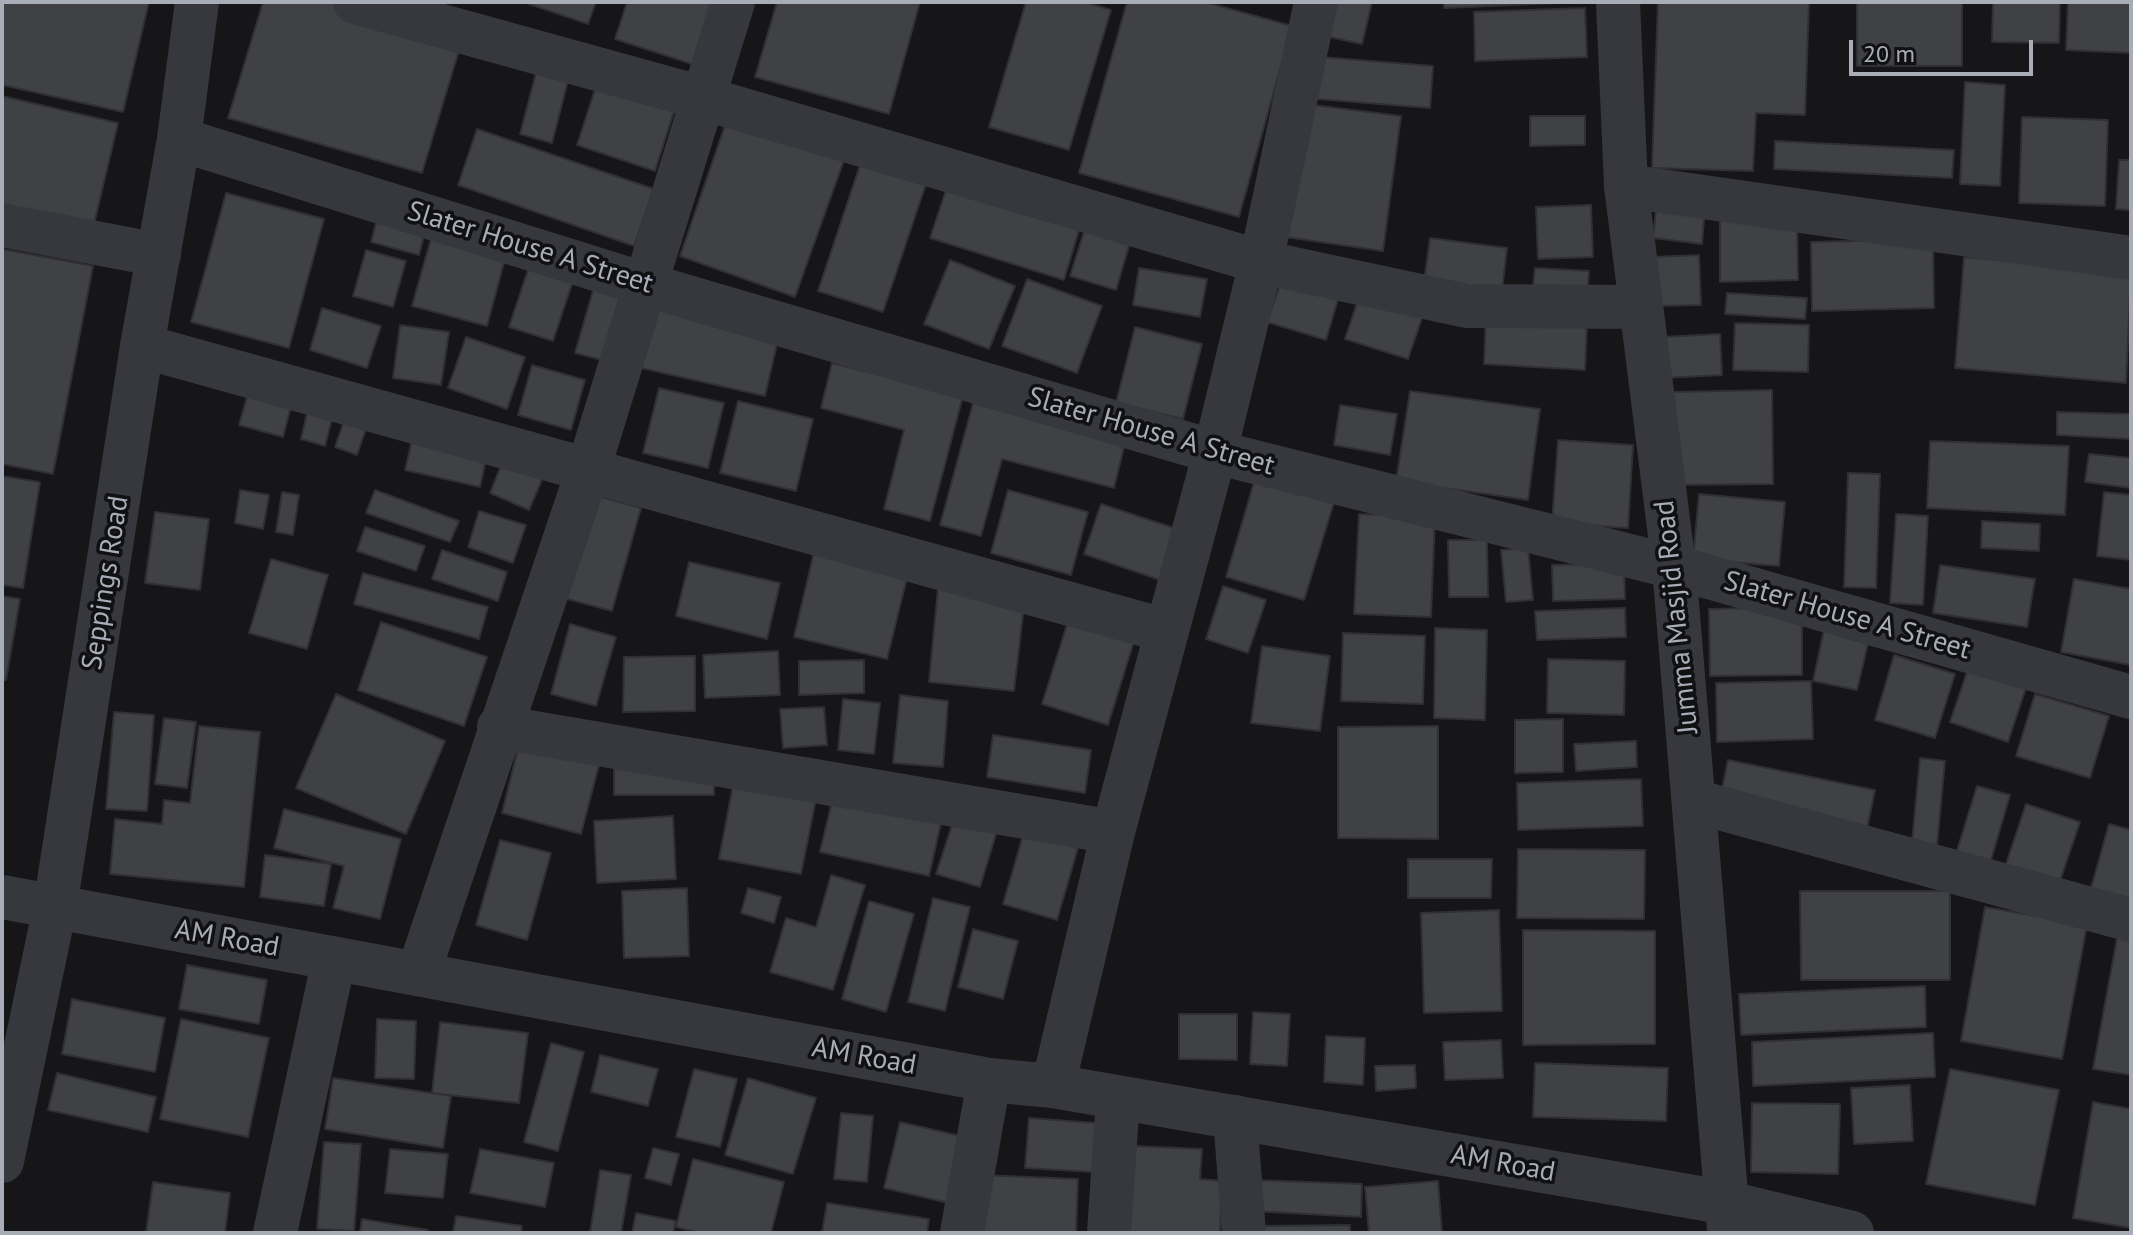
<!DOCTYPE html>
<html>
<head>
<meta charset="utf-8">
<style>
  body { margin:0 }
  #map { position:relative; width:2133px; height:1235px; overflow:hidden; background:#161618; font-family:"PT Sans",sans-serif }
  canvas { display:block }
  .frame { position:absolute; inset:0; border:4px solid #a8adb8; pointer-events:none }
  .scale { position:absolute; left:1849px; top:40px; width:184px; height:36px; box-sizing:border-box; border:4px solid #a8adb8; border-top:0; padding-left:10px; font-size:24px; line-height:28px; white-space:nowrap; color:#a8adb8; -webkit-text-stroke:6px #111113; paint-order:stroke }
</style>
</head>
<body>
<div id="map">
<canvas width="2133" height="1235"></canvas>
<div class="frame"></div>
<div class="scale">20 m</div>
</div>
<script>
const context = document.querySelector('canvas').getContext('2d');
context.lineJoin = 'round';
function paint(path, color) { context.fillStyle = color; context.fill(path, 'evenodd'); }
const shape = rows => new Path2D(rows.map(r => 'M' + r).join(''));
function trace(path, color, width, dash) { context.strokeStyle = color; context.lineWidth = width; context.lineCap = dash ? 'butt' : 'round'; context.setLineDash(dash || []); context.stroke(path); }
function label(font, color, halo, rows, align = 'center') {
  context.font = font + ' "PT Sans",sans-serif'; context.lineWidth = 7; context.setLineDash([]); context.textBaseline = 'middle'; context.strokeStyle = halo; context.fillStyle = color; for (const [text, x, y, turn = 0] of rows) {
    context.save(); context.translate(x, y); context.rotate((+turn || 0) * Math.PI / 180); context.textAlign = isNaN(turn) ? turn : align; if (halo) context.strokeText(text, 0, 0); context.fillText(text, 0, 0); context.restore();
  }
}
const building = shape([
  [2,2,149,2,123,112,2,85,2,2],
  [263,2,341,2,463,37,422,173,228,118,263,2],
  [523,2,596,2,588,24,523,2],
  [627,2,726,2,704,68,615,39,627,2],
  [777,2,920,2,889,114,755,77,777,2],
  [1026,2,1085,2,1111,10,1069,150,989,127,1026,2],
  [1127,2,1205,2,1292,26,1239,217,1079,173,1127,2],
  [1322,2,1372,2,1362,44,1315,34,1322,2],
  [1444,2,1582,2,1444,8,1444,2],
  [1658,2,1809,2,1805,115,1756,113,1753,171,1652,168,1658,2],
  [1857,2,1962,2,1962,66,1857,66,1857,2],
  [1993,2,2060,2,2059,43,1992,42,1993,2],
  [2068,2,2131,2,2131,53,2066,50,2068,2],
  [1585,8,1587,57,1475,61,1474,12,1585,8],
  [1321,57,1433,66,1430,108,1317,99,1321,57],
  [536,73,568,81,552,143,520,134,536,73],
  [600,74,678,99,655,171,577,145,600,74],
  [1965,82,2005,85,2000,186,1960,184,1965,82],
  [2,96,118,123,91,237,2,216,2,96],
  [1297,103,1401,116,1383,251,1278,236,1297,103],
  [731,108,848,149,795,297,680,256,731,108],
  [1530,116,1585,116,1585,145,1530,146,1530,116],
  [2022,117,2108,120,2105,206,2019,203,2022,117],
  [477,129,654,189,634,246,458,185,477,129],
  [1775,141,1954,150,1952,178,1774,169,1775,141],
  [863,156,928,178,883,312,818,291,863,156],
  [2119,160,2131,160,2131,210,2116,209,2119,160],
  [951,175,1083,217,1064,280,930,238,951,175],
  [226,193,324,219,289,348,191,322,226,193],
  [1657,201,1705,207,1702,244,1653,238,1657,201],
  [1591,205,1593,257,1538,259,1536,207,1591,205],
  [380,208,428,221,419,255,371,242,380,208],
  [1797,217,1798,280,1720,282,1720,219,1797,217],
  [1087,222,1132,236,1116,290,1070,276,1087,222],
  [432,235,506,255,487,326,412,306,432,235],
  [1430,238,1507,248,1501,299,1423,289,1430,238],
  [1933,239,1934,308,1812,311,1811,242,1933,239],
  [2,249,93,266,53,474,2,464,2,249],
  [366,250,406,261,393,307,353,296,366,250],
  [1699,255,1701,305,1654,306,1653,257,1699,255],
  [1964,257,2131,272,2126,383,1955,368,1964,257],
  [950,260,1015,286,989,349,924,324,950,260],
  [531,261,575,275,553,341,509,327,531,261],
  [1139,268,1207,279,1200,317,1133,305,1139,268],
  [1535,268,1589,271,1587,298,1532,295,1535,268],
  [1027,279,1102,306,1077,373,1002,346,1027,279],
  [1282,279,1339,296,1326,340,1267,322,1282,279],
  [594,287,628,296,610,362,575,353,594,287],
  [1362,288,1425,309,1408,359,1345,339,1362,288],
  [1727,293,1807,298,1805,319,1725,314,1727,293],
  [655,305,780,331,765,396,641,368,655,305],
  [322,308,381,326,367,368,310,350,322,308],
  [1486,317,1587,323,1585,370,1484,364,1486,317],
  [1735,323,1809,325,1808,372,1733,370,1735,323],
  [400,325,449,332,441,385,393,378,400,325],
  [1135,327,1202,344,1183,419,1116,403,1135,327],
  [1720,334,1722,375,1663,378,1662,337,1720,334],
  [466,337,525,357,507,409,448,388,466,337],
  [832,363,963,396,930,521,884,509,904,430,821,408,832,363],
  [532,365,585,380,571,430,518,415,532,365],
  [251,383,294,395,283,437,239,425,251,383],
  [659,388,724,403,708,468,643,453,659,388],
  [1772,390,1773,484,1672,485,1671,392,1772,390],
  [1410,391,1540,409,1528,500,1396,481,1410,391],
  [310,400,335,407,325,446,301,439,310,400],
  [738,401,813,419,796,491,720,473,738,401],
  [973,403,1125,443,1114,488,1002,459,981,536,940,525,973,403],
  [1340,405,1397,414,1390,455,1334,445,1340,405],
  [347,412,369,420,357,455,335,447,347,412],
  [2057,412,2131,414,2130,439,2057,435,2057,412],
  [414,432,488,450,480,487,405,470,414,432],
  [1558,440,1633,445,1628,528,1552,523,1558,440],
  [1930,441,2069,446,2065,515,1927,508,1930,441],
  [2089,454,2131,458,2131,488,2085,482,2089,454],
  [504,458,544,475,529,510,490,493,504,458],
  [1257,472,1336,496,1304,600,1226,577,1257,472],
  [1848,473,1880,474,1876,588,1844,587,1848,473],
  [2,476,40,482,23,588,2,585,2,476],
  [240,490,269,495,263,529,235,523,240,490],
  [375,490,459,521,450,542,366,513,375,490],
  [1008,490,1088,512,1071,575,991,553,1008,490],
  [282,492,299,495,293,535,276,532,282,492],
  [2104,492,2131,495,2131,560,2097,556,2104,492],
  [587,493,641,508,612,611,556,596,587,493],
  [1699,494,1785,502,1779,566,1693,559,1699,494],
  [1101,504,1177,529,1160,580,1084,554,1101,504],
  [479,511,526,525,513,563,468,547,479,511],
  [155,512,209,519,200,590,145,583,155,512],
  [1359,514,1435,517,1431,617,1354,614,1359,514],
  [1896,514,1928,516,1923,605,1890,603,1896,514],
  [1982,521,2040,524,2039,551,1981,548,1982,521],
  [365,527,425,546,416,571,357,551,365,527],
  [1448,540,1487,540,1488,597,1449,597,1448,540],
  [1528,548,1533,600,1506,602,1501,550,1528,548],
  [442,550,507,572,498,601,432,579,442,550],
  [814,552,908,574,887,659,794,637,814,552],
  [271,559,328,575,307,649,249,633,271,559],
  [689,562,780,583,767,639,676,616,689,562],
  [1624,564,1625,599,1553,601,1552,565,1624,564],
  [1940,565,2035,579,2027,627,1933,613,1940,565],
  [363,573,488,607,479,639,354,604,363,573],
  [2074,579,2131,589,2131,665,2061,652,2074,579],
  [1223,586,1266,600,1248,653,1206,639,1223,586],
  [938,588,1025,597,1014,691,929,682,938,588],
  [2,596,20,599,6,680,2,680,2,596],
  [1802,607,1802,675,1710,676,1709,609,1802,607],
  [1625,608,1626,637,1537,640,1535,611,1625,608],
  [1069,618,1135,638,1108,725,1042,704,1069,618],
  [381,622,487,657,464,726,358,690,381,622],
  [570,624,616,637,596,706,551,694,570,624],
  [1435,628,1487,630,1485,720,1434,718,1435,628],
  [1824,630,1869,639,1857,690,1813,681,1824,630],
  [1343,633,1425,636,1423,704,1341,701,1343,633],
  [1262,646,1330,656,1320,731,1251,723,1262,646],
  [778,651,780,695,705,698,703,655,778,651],
  [1894,655,1955,674,1935,738,1875,720,1894,655],
  [695,656,695,711,623,712,624,657,695,656],
  [1548,659,1625,661,1624,715,1547,713,1548,659],
  [864,660,864,693,799,695,799,661,864,660],
  [1969,666,2027,685,2008,742,1950,722,1969,666],
  [1811,681,1813,739,1717,742,1716,683,1811,681],
  [336,694,445,741,406,834,296,788,336,694],
  [2035,694,2109,716,2090,778,2016,756,2035,694],
  [900,695,948,701,943,767,893,763,900,695],
  [843,699,880,703,874,754,838,750,843,699],
  [824,707,827,745,783,748,780,709,824,707],
  [114,712,154,715,147,811,106,809,114,712],
  [164,718,196,722,187,788,155,784,164,718],
  [1563,719,1563,772,1515,773,1515,720,1563,719],
  [199,726,260,732,244,887,110,874,115,819,162,824,164,800,190,803,199,726],
  [1438,726,1438,839,1338,838,1338,727,1438,726],
  [993,735,1091,750,1085,793,987,777,993,735],
  [1636,741,1637,767,1576,771,1574,744,1636,741],
  [519,744,599,765,581,834,502,813,519,744],
  [1920,758,1945,761,1937,845,1912,842,1920,758],
  [1728,760,1875,790,1866,833,1719,803,1728,760],
  [614,767,714,768,714,795,614,795,614,767],
  [1641,779,1643,826,1518,830,1517,783,1641,779],
  [733,785,816,799,801,874,719,859,733,785],
  [1977,786,2010,795,1989,867,1955,857,1977,786],
  [832,801,941,823,929,876,820,852,832,801],
  [2026,804,2080,822,2059,884,2005,867,2026,804],
  [284,809,401,839,380,919,333,908,344,866,274,848,284,809],
  [673,816,676,879,597,883,594,821,673,816],
  [954,819,997,831,980,887,936,874,954,819],
  [2109,824,2131,830,2131,900,2091,888,2109,824],
  [1024,832,1078,848,1057,920,1003,904,1024,832],
  [500,840,551,853,527,940,476,925,500,840],
  [1518,849,1645,850,1644,919,1517,918,1518,849],
  [265,855,331,864,324,906,260,897,265,855],
  [1408,859,1492,859,1491,898,1408,898,1408,859],
  [831,875,865,885,833,990,770,972,786,918,816,927,831,875],
  [687,888,689,956,624,958,622,891,687,888],
  [748,888,781,897,774,923,741,913,748,888],
  [1800,891,1950,891,1950,980,1801,980,1800,891],
  [933,898,970,907,945,1011,908,1002,933,898],
  [869,901,914,914,886,1012,842,999,869,901],
  [1985,907,2087,925,2062,1059,1961,1041,1985,907],
  [1499,910,1502,1011,1424,1013,1421,913,1499,910],
  [973,929,1018,941,1003,999,958,987,973,929],
  [1523,930,1655,931,1655,1044,1523,1045,1523,930],
  [2118,933,2131,935,2131,1075,2093,1069,2118,933],
  [187,965,267,980,259,1024,179,1009,187,965],
  [1925,986,1926,1027,1741,1035,1739,994,1925,986],
  [72,999,165,1018,155,1072,62,1054,72,999],
  [1253,1012,1290,1014,1287,1066,1250,1064,1253,1012],
  [1179,1014,1237,1014,1237,1060,1179,1059,1179,1014],
  [181,1019,269,1038,248,1137,160,1119,181,1019],
  [377,1019,416,1021,414,1079,375,1078,377,1019],
  [440,1022,528,1033,519,1103,432,1093,440,1022],
  [1933,1033,1935,1077,1753,1086,1752,1042,1933,1033],
  [1326,1036,1365,1038,1363,1085,1324,1082,1326,1036],
  [1501,1040,1503,1078,1445,1080,1443,1042,1501,1040],
  [551,1043,584,1052,558,1151,524,1142,551,1043],
  [600,1055,658,1069,648,1106,591,1092,600,1055],
  [1535,1063,1668,1068,1666,1121,1533,1117,1535,1063],
  [1415,1065,1416,1088,1376,1091,1375,1066,1415,1065],
  [694,1069,737,1079,720,1147,676,1137,694,1069],
  [1950,1069,2059,1090,2035,1205,1926,1184,1950,1069],
  [57,1073,156,1097,148,1132,48,1110,57,1073],
  [333,1078,451,1096,443,1148,325,1129,333,1078],
  [748,1078,816,1098,793,1174,725,1155,748,1078],
  [1910,1085,1913,1141,1854,1144,1851,1088,1910,1085],
  [2093,1102,2131,1109,2131,1228,2073,1218,2093,1102],
  [1752,1103,1840,1104,1838,1174,1751,1172,1752,1103],
  [841,1113,873,1116,867,1182,834,1179,841,1113],
  [1029,1118,1096,1123,1093,1172,1025,1168,1029,1118],
  [900,1122,969,1138,953,1204,884,1188,900,1122],
  [324,1142,361,1144,354,1231,317,1229,324,1142],
  [1135,1146,1202,1149,1200,1179,1222,1181,1220,1233,1115,1233,1135,1146],
  [653,1148,679,1154,671,1185,645,1178,653,1148],
  [390,1149,448,1154,443,1198,385,1193,390,1149],
  [480,1149,554,1163,545,1207,470,1193,480,1149],
  [693,1159,784,1182,771,1233,700,1233,676,1227,693,1159],
  [600,1170,631,1175,621,1233,590,1233,600,1170],
  [980,1175,1078,1179,1076,1233,978,1233,980,1175],
  [1254,1180,1362,1184,1361,1217,1252,1211,1254,1180],
  [1438,1181,1442,1233,1369,1233,1365,1187,1438,1181],
  [153,1182,230,1193,225,1233,146,1233,153,1182],
  [827,1203,929,1219,927,1233,822,1233,827,1203],
  [636,1213,676,1221,673,1233,632,1233,636,1213],
  [456,1216,522,1226,521,1233,453,1233,456,1216],
  [362,1219,428,1230,428,1233,360,1233,362,1219],
  [1350,1225,1350,1233,1258,1233,1258,1226,1350,1225]
]);
paint(building, '#404145');
trace(building, '#303034', 2);
trace(shape([
  [355,2,706,99,1261,262,1316,2],
  [179,139,647,285,1215,452,1674,567,2131,697],
  [1626,186,2131,258],
  [2,225,159,255],
  [142,346,1167,631],
  [499,727,1113,832],
  [1694,801,2131,920],
  [418,974,588,470,733,2],
  [1053,1086,1113,832,1215,452,1261,262,1467,306,1641,307],
  [1235,1117,1244,1233],
  [275,1233,334,959],
  [962,1233,989,1080],
  [1109,1233,1118,1098]
]), '#37383d', 44);
trace(shape([
  [1618,2,1626,186,1674,567,1729,1230],
  [2,897,989,1080,1053,1086,1728,1203,1852,1233],
  [2,1161,55,907,142,346,179,139,197,2]
]), '#37383d', 44);
label('28px', '#a8adb8', '#111113', [
  ["Slater House A Street",530,248,17],
  ["Slater House A Street",1151,432,16],
  ["Seppings Road",106,583,-81],
  ["Slater House A Street",1847,616,16],
  ["Jumma Masjid Road",1677,617,-96],
  ["AM Road",227,939,10],
  ["AM Road",864,1057,10],
  ["AM Road",1503,1164,10]
]);
</script>
</body>
</html>
